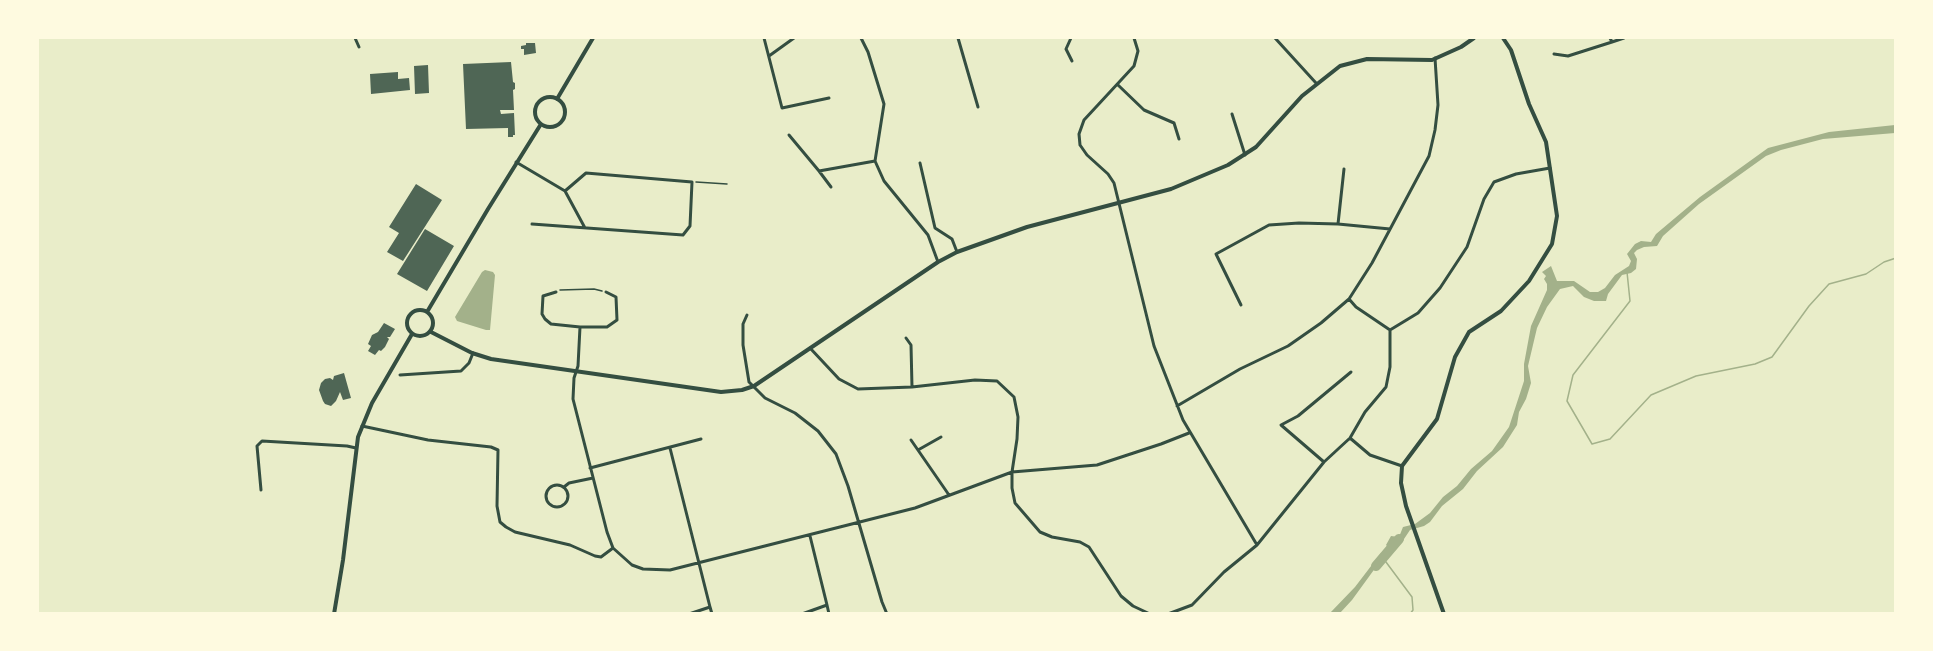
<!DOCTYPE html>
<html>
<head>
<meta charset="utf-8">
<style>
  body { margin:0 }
  #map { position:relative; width:1933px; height:651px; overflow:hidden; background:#e9edc9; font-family:Karla,sans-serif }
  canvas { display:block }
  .frame { position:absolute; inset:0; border:39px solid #fefae0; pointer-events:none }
</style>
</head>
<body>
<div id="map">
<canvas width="1933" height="651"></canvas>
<div class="frame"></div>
</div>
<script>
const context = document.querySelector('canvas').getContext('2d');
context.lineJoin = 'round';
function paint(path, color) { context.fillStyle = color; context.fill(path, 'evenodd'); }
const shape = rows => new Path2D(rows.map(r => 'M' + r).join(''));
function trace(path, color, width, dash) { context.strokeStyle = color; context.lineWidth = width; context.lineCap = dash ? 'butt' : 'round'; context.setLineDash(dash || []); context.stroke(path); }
paint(shape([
  [1895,125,1895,133,1823,139,1781,150,1766,156,1699,204,1663,236,1657,246,1644,247,1637,250,1634,253,1637,259,1636,269,1631,273,1622,275,1608,294,1606,301,1594,301,1584,297,1573,286,1560,289,1547,307,1537,328,1528,366,1531,383,1526,399,1519,412,1517,425,1503,447,1477,471,1463,489,1442,506,1430,522,1424,526,1410,530,1402,542,1391,550,1386,545,1391,536,1399,537,1403,527,1415,524,1430,513,1443,497,1457,486,1471,469,1492,451,1509,427,1524,381,1524,364,1531,326,1547,290,1547,284,1544,279,1546,276,1542,272,1551,266,1557,281,1574,281,1590,292,1598,292,1605,288,1615,275,1629,266,1631,261,1627,254,1635,244,1641,241,1651,242,1656,234,1700,197,1768,148,1829,132],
  [485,270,493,272,495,275,490,330,486,330,457,321,455,317,482,272],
  [1381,553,1384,556,1352,600,1340,613,1330,613,1355,587]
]), '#a3b18a');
trace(shape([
  [1627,272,1630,301,1573,375,1567,401,1592,444,1610,439,1651,395,1696,376,1755,364,1772,357,1809,306,1829,284,1866,274,1884,262,1896,258],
  [1383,558,1412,597,1413,610,1410,614]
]), '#a3b18a', 1.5);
trace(shape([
  [1376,566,1399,539]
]), '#a3b18a', 10);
paint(shape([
  [526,43,535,43,536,53,524,55,524,49,521,49,521,46,526,45],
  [511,62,513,82,515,83,515,89,513,90,514,110,500,110,501,114,514,113,515,135,513,135,513,137,508,137,508,128,466,129,463,64],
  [428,65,429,93,415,94,414,66],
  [398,72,398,79,409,78,410,90,371,94,370,74],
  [416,184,442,200,403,261,387,252,399,233,389,227],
  [425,229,454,246,427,291,397,274],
  [384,323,395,329,390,337,387,337,389,339,385,347,381,351,379,350,375,355,368,351,371,346,368,344,372,335,378,332],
  [344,373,351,398,343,400,340,392,336,401,331,406,325,404,323,401,319,390,321,383,325,379,330,378,333,380,334,376]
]), '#4f6655');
trace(shape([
  [696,182,727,184],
  [560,290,594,289,602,291]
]), '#344e41', 1.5);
trace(shape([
  [355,38,359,47],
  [764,38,782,108,829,98],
  [861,38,868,52,884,104,875,161,884,181,928,235,938,262],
  [958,38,978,107],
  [1071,38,1066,49,1072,61],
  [1134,38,1138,51,1134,66,1084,120,1079,134,1080,145,1087,155,1108,174,1114,183,1154,346,1183,420,1257,545],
  [1275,38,1316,83],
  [1610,38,1612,42,1624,38],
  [1554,54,1568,56,1612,42],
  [769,56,794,38],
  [1118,85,1144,110,1174,123,1179,139],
  [1232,114,1245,155],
  [789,135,819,171,875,161],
  [516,162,565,191,586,173,692,182,690,226,683,235,532,224],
  [920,163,935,228,952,239,957,252],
  [819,171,831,187],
  [565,191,585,228],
  [1338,224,1344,169],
  [556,292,543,296,542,314,545,319,551,324,580,327],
  [606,292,616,297,617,320,607,327,580,327,578,366,574,378,573,399,607,532,613,548,632,565,643,569,670,570,915,508,1012,472,1097,465,1161,444,1189,433],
  [1349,299,1356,307,1390,330],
  [1241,305,1216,254,1269,225,1299,223,1338,224,1390,229],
  [747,315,743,324,743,345,749,382,765,398,795,413,818,431,836,454,848,486,882,602,887,614],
  [906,338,911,345,912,387],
  [810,348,839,379,858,389,912,387,975,380,997,381,1014,397,1018,417,1017,439,1012,472,1012,488,1015,503,1040,532,1052,537,1080,542,1089,547,1121,596,1133,606,1150,614],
  [400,375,461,371,469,363,473,353],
  [1177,406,1240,369,1288,346,1321,323,1349,299,1372,263,1429,156,1435,130,1438,105,1435,58],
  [362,426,428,440,491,447,498,450,497,506,500,522,506,527,515,532,570,545,595,556,601,557,613,548],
  [1350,438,1370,455,1402,466],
  [911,440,949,495],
  [670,448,710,607,689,614],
  [918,450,941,437],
  [1324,462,1281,425,1298,416,1351,372],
  [590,468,701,439],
  '546 496a11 11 0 1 1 22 0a11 11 0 1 1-22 0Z',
  [564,487,569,483,593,478],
  [261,490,257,446,262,441,347,446,356,448],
  [827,605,829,614],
  [710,607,712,614],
  [802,614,827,605,810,536],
  [1168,614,1192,605,1224,572,1257,545,1324,462,1350,438,1365,412,1386,387,1390,367,1390,330,1418,313,1440,288,1467,247,1484,199,1494,182,1516,174,1550,168]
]), '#344e41', 3);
trace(shape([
  [431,332,472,353,491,359,721,392,742,390,754,386,938,262,957,252,1027,227,1171,189,1228,165,1256,147,1302,96,1340,66,1367,59,1432,60,1461,47,1474,38],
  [1444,614,1406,506,1401,483,1402,466,1437,419,1455,357,1469,332,1501,311,1529,281,1552,244,1557,216,1546,142,1529,104,1511,50,1503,38]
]), '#344e41', 4);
trace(shape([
  '535 112a15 15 0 1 1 30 0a15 15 0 1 1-30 0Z',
  [557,99,593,38],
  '407 323a13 13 0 1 1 26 0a13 13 0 1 1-26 0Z',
  [427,312,488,209,541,124],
  [334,614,343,560,358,437,372,403,412,334]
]), '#344e41', 4);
</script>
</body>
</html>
